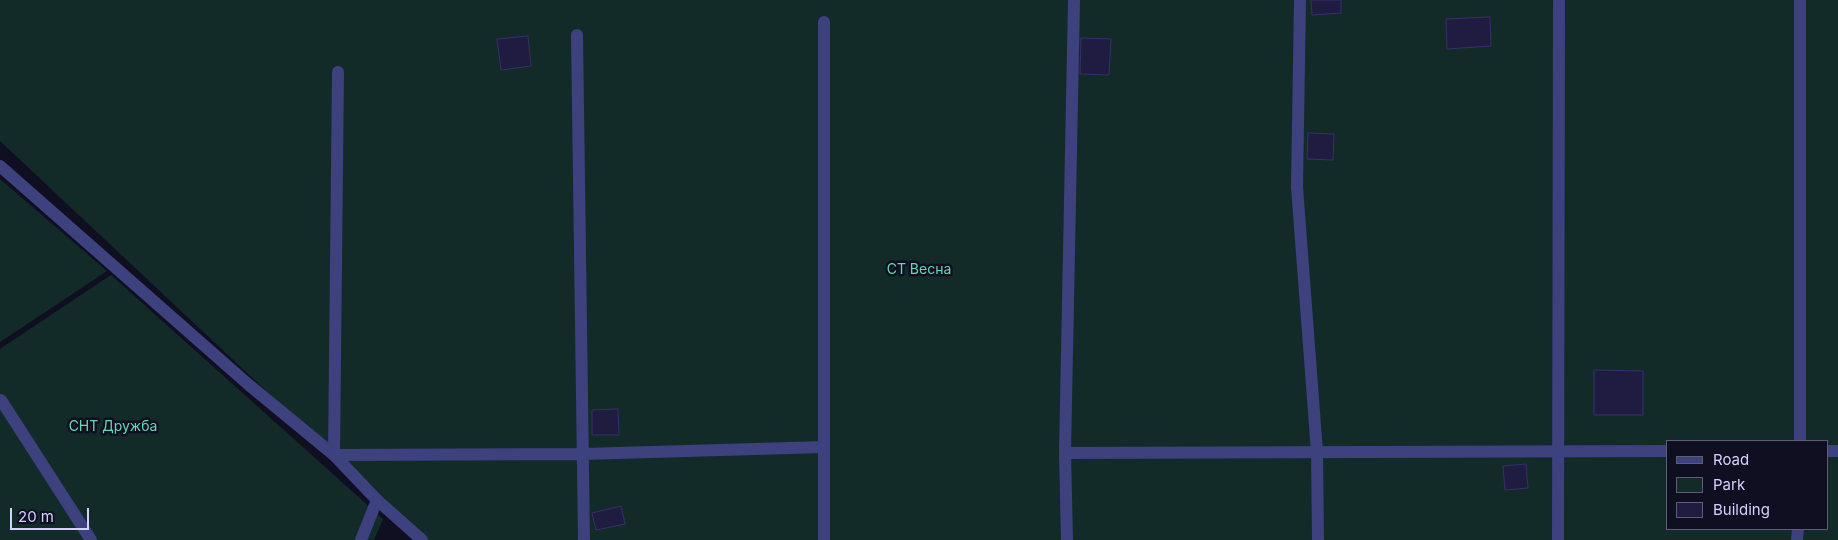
<!DOCTYPE html>
<html>
<head>
<meta charset="utf-8">
<style>
  body { margin:0 }
  #map { position:relative; width:1838px; height:540px; overflow:hidden; background:#100f22; font-family:Inter,sans-serif }
  canvas { display:block }
  .legend { position:absolute; left:1666px; top:440px; width:162px; height:90px; box-sizing:border-box; background:#100f22; border:1px solid #5e5d79; margin:0; padding:6px 9px; list-style:none; font-size:15px; color:#d3d2fc }
  .legend li { display:flex; align-items:center; gap:10px; height:25px }
  .legend b { width:25px; border:1px solid #5e5d79 }
  .scale { position:absolute; left:10px; top:508px; width:79px; height:22px; box-sizing:border-box; border:2px solid #d3d2fc; border-top:0; padding-left:6px; font-size:15px; line-height:18px; white-space:nowrap; color:#d3d2fc; -webkit-text-stroke:4px #100f22; paint-order:stroke }
</style>
</head>
<body>
<div id="map">
<canvas width="1838" height="540"></canvas>
<ul class="legend">
<li><b style="height:6px;background:#3d417e"></b>Road</li>
<li><b style="height:14px;background:#122b28"></b>Park</li>
<li><b style="height:14px;background:#201c41"></b>Building</li>
</ul>
<div class="scale">20 m</div>
</div>
<script>
const context = document.querySelector('canvas').getContext('2d');
context.lineJoin = 'round';
function paint(path, color) { context.fillStyle = color; context.fill(path, 'evenodd'); }
const shape = rows => new Path2D(rows.map(r => 'M' + r).join(''));
function trace(path, color, width, dash) { context.strokeStyle = color; context.lineWidth = width; context.lineCap = dash ? 'butt' : 'round'; context.setLineDash(dash || []); context.stroke(path); }
function label(font, color, halo, rows, align = 'center') {
  context.font = font + ' Inter,sans-serif'; context.lineWidth = 5; context.setLineDash([]); context.textBaseline = 'middle'; context.strokeStyle = halo; context.fillStyle = color; for (const [text, x, y, turn = 0] of rows) {
    context.save(); context.translate(x, y); context.rotate((+turn || 0) * Math.PI / 180); context.textAlign = isNaN(turn) ? turn : align; if (halo) context.strokeText(text, 0, 0); context.fillText(text, 0, 0); context.restore();
  }
}
paint(shape([
  [0,0,1838,0,1838,540,425,540,0,141],
  [1667,441,1827,441,1827,529,1667,529],
  [0,179,107,271,0,342],
  [111,275,383,519,374,540,0,540,0,349]
]), '#122b28');
const building = shape([
  [1311,0,1341,0,1341,13,1312,15,1311,0],
  [1490,17,1491,46,1447,49,1446,19,1490,17],
  [528,36,531,66,501,70,497,39,528,36],
  [1081,38,1111,39,1109,75,1080,74,1081,38],
  [1308,133,1334,134,1333,160,1307,159,1308,133],
  [1594,370,1643,371,1643,415,1594,415,1594,370],
  [618,409,619,435,592,435,592,410,618,409],
  [1526,464,1528,488,1505,490,1503,466,1526,464],
  [621,506,625,524,596,530,592,513,621,506]
]);
paint(building, '#201c41');
trace(building, '#36306c', 1);
trace(shape([
  [1300,0,1297,187,1317,452,1318,540],
  [577,35,584,540],
  [338,72,334,455,583,454,824,447],
  [1,400,91,540],
  [1800,441,1800,0],
  [361,540,377,500],
  [824,540,824,22],
  [1067,540,1065,453,1074,0],
  [1558,540,1559,0],
  [1797,540,1798,529]
]), '#3d417e', 12);
trace(shape([
  [0,166,249,385,334,455,377,500,422,540],
  [1827,451,1838,451],
  [1065,453,1667,451]
]), '#3d417e', 12);
label('14px', '#63d8af', '#100f22', [
  ["СТ Весна",919,270],
  ["СНТ Дружба",113,427]
]);
</script>
</body>
</html>
